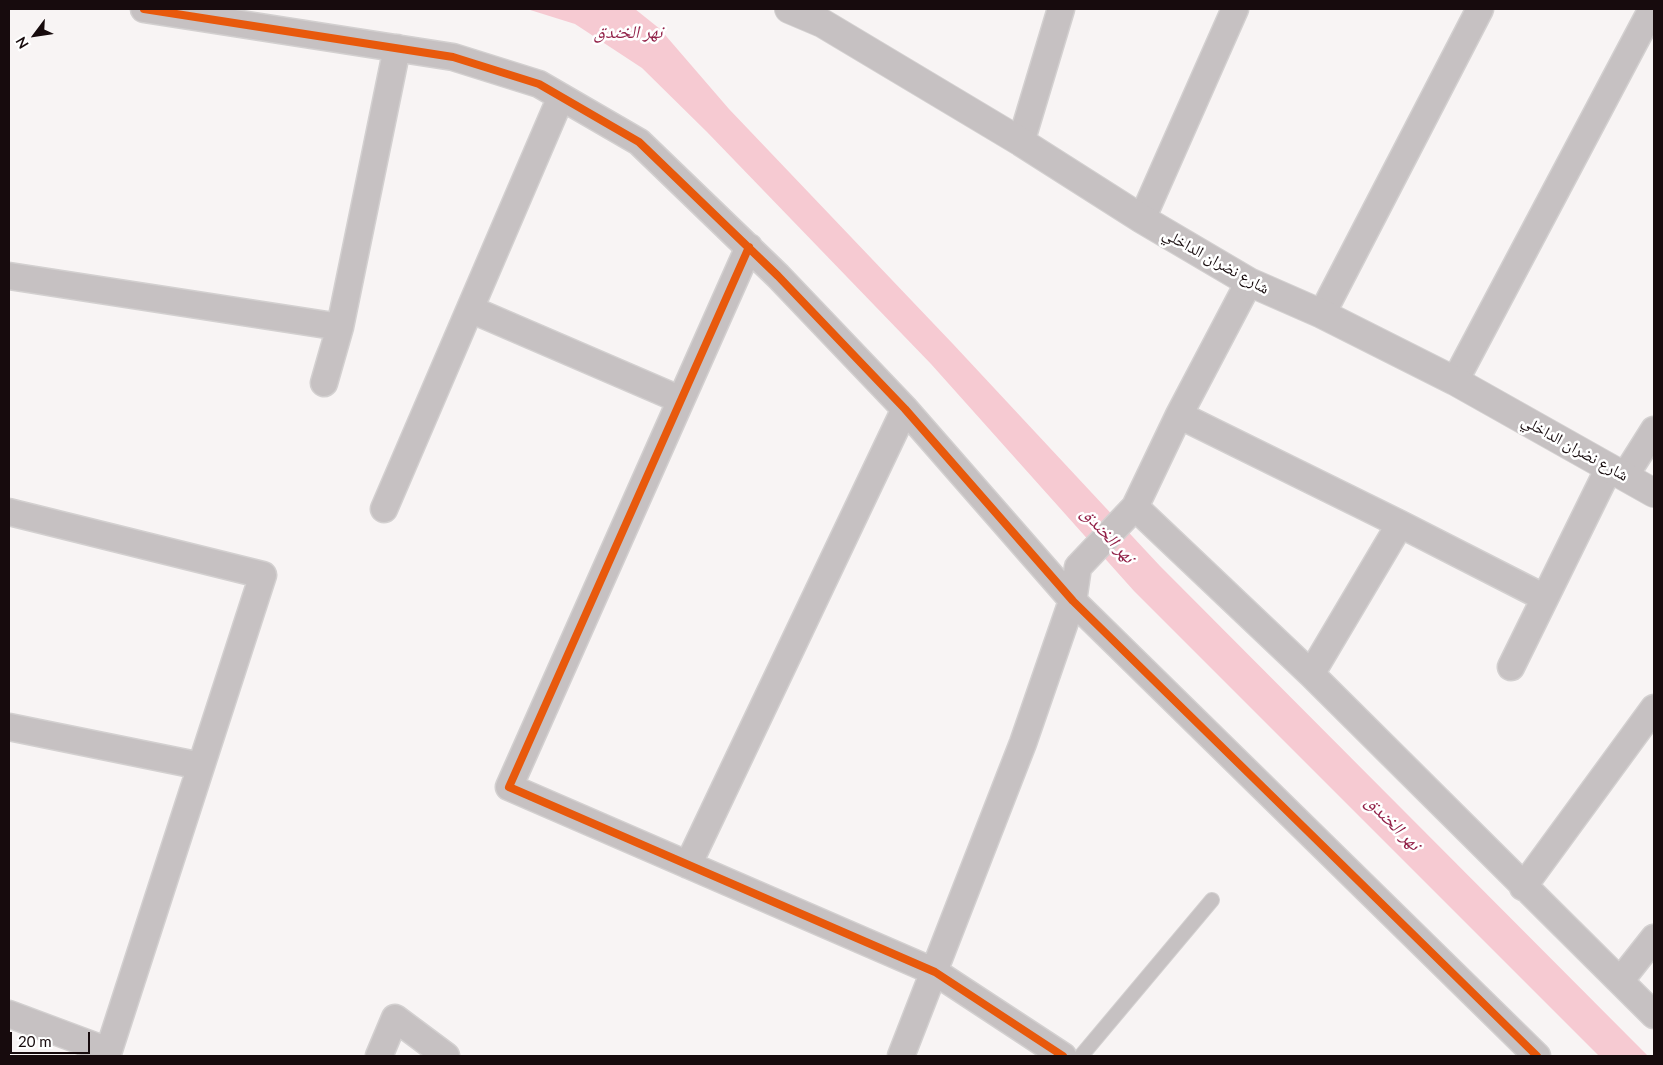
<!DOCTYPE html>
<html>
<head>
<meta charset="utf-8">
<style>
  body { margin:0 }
  #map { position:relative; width:1663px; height:1065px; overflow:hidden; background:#f8f4f4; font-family:Lato,sans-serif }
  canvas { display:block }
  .frame { position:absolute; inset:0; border:10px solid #170b0d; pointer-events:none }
  .north { position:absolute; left:10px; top:10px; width:50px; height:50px; -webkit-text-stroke:4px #fff; paint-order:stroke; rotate:239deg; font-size:14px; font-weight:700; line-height:20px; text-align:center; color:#170b0d }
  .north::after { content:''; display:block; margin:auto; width:18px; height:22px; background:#170b0d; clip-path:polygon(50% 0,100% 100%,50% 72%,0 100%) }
  .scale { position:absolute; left:10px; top:1032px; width:80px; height:22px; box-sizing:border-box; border:2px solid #170b0d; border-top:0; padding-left:6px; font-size:15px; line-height:18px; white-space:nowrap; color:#170b0d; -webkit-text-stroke:4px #fff; paint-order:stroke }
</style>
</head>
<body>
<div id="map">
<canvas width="1663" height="1065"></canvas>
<div class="frame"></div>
<div class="north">N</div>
<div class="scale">20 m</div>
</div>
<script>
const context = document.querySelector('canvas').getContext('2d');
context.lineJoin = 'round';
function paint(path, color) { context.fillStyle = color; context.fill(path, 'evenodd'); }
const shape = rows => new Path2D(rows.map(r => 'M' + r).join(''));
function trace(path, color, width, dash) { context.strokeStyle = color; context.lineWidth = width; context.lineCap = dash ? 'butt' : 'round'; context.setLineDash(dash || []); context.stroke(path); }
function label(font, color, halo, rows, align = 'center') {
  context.font = font + ' Lato,"Noto Naskh Arabic",sans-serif'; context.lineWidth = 5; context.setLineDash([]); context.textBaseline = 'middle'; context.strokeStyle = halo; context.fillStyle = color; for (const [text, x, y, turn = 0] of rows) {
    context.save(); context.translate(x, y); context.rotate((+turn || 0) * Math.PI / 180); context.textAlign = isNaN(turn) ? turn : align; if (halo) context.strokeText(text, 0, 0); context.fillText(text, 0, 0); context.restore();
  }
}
paint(shape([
  [527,9,635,9,660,29,729,109,953,344,1160,566,1648,1056,1599,1056,1134,591,931,364,707,132,642,68,575,24]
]), '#f6cad2');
const service = shape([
  [1081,1056,1212,900]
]);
const minor = shape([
  [144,9,453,57,539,84,639,142,778,276,905,409,1073,601,1537,1056],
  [1021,142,1061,9],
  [1142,219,1235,9],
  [749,247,509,787,935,972,1063,1056],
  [9,276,340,327],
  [470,309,681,400],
  [1322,314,1480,9],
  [1455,381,1652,9],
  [324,383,340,327,397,48],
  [1179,415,1400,524,1545,598],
  [1625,476,1654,430],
  [1135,507,1311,674,1654,1015],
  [384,509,561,97],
  [9,512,263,575,107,1056],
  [1511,667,1609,468],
  [1311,674,1400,524],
  [9,727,201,766],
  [688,865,905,409],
  [1523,887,1654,708],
  [1620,981,1654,938],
  [9,1014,108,1051],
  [379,1056,395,1018,446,1056],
  [901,1056,1023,743,1069,610,1073,601,1078,567,1135,507,1179,415,1249,282]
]);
const tertiary = shape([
  [789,9,822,23,1021,142,1142,219,1249,282,1322,314,1455,381,1654,493]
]);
trace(service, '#d3d0d0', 16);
trace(minor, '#d3d0d0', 29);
trace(tertiary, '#d3d0d0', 30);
trace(service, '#c6c1c2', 14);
trace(minor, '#c6c1c2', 26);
trace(tertiary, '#c6c1c2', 28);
trace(shape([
  [144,9,453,57,539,84,639,142,778,276,905,409,1073,601,1537,1056],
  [749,247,509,787,935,972,1063,1056]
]), '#e8590c', 8);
label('16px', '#170b0d', '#fff', [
  ["شارع نضران الداخلي",1216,261,29],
  ["شارع نضران الداخلي",1575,448,29]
]);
label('italic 18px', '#922148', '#fff', [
  ["نهر الخندق",628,32],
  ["نهر الخندق",1108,535,47],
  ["نهر الخندق",1393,823,45]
]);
</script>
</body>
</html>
